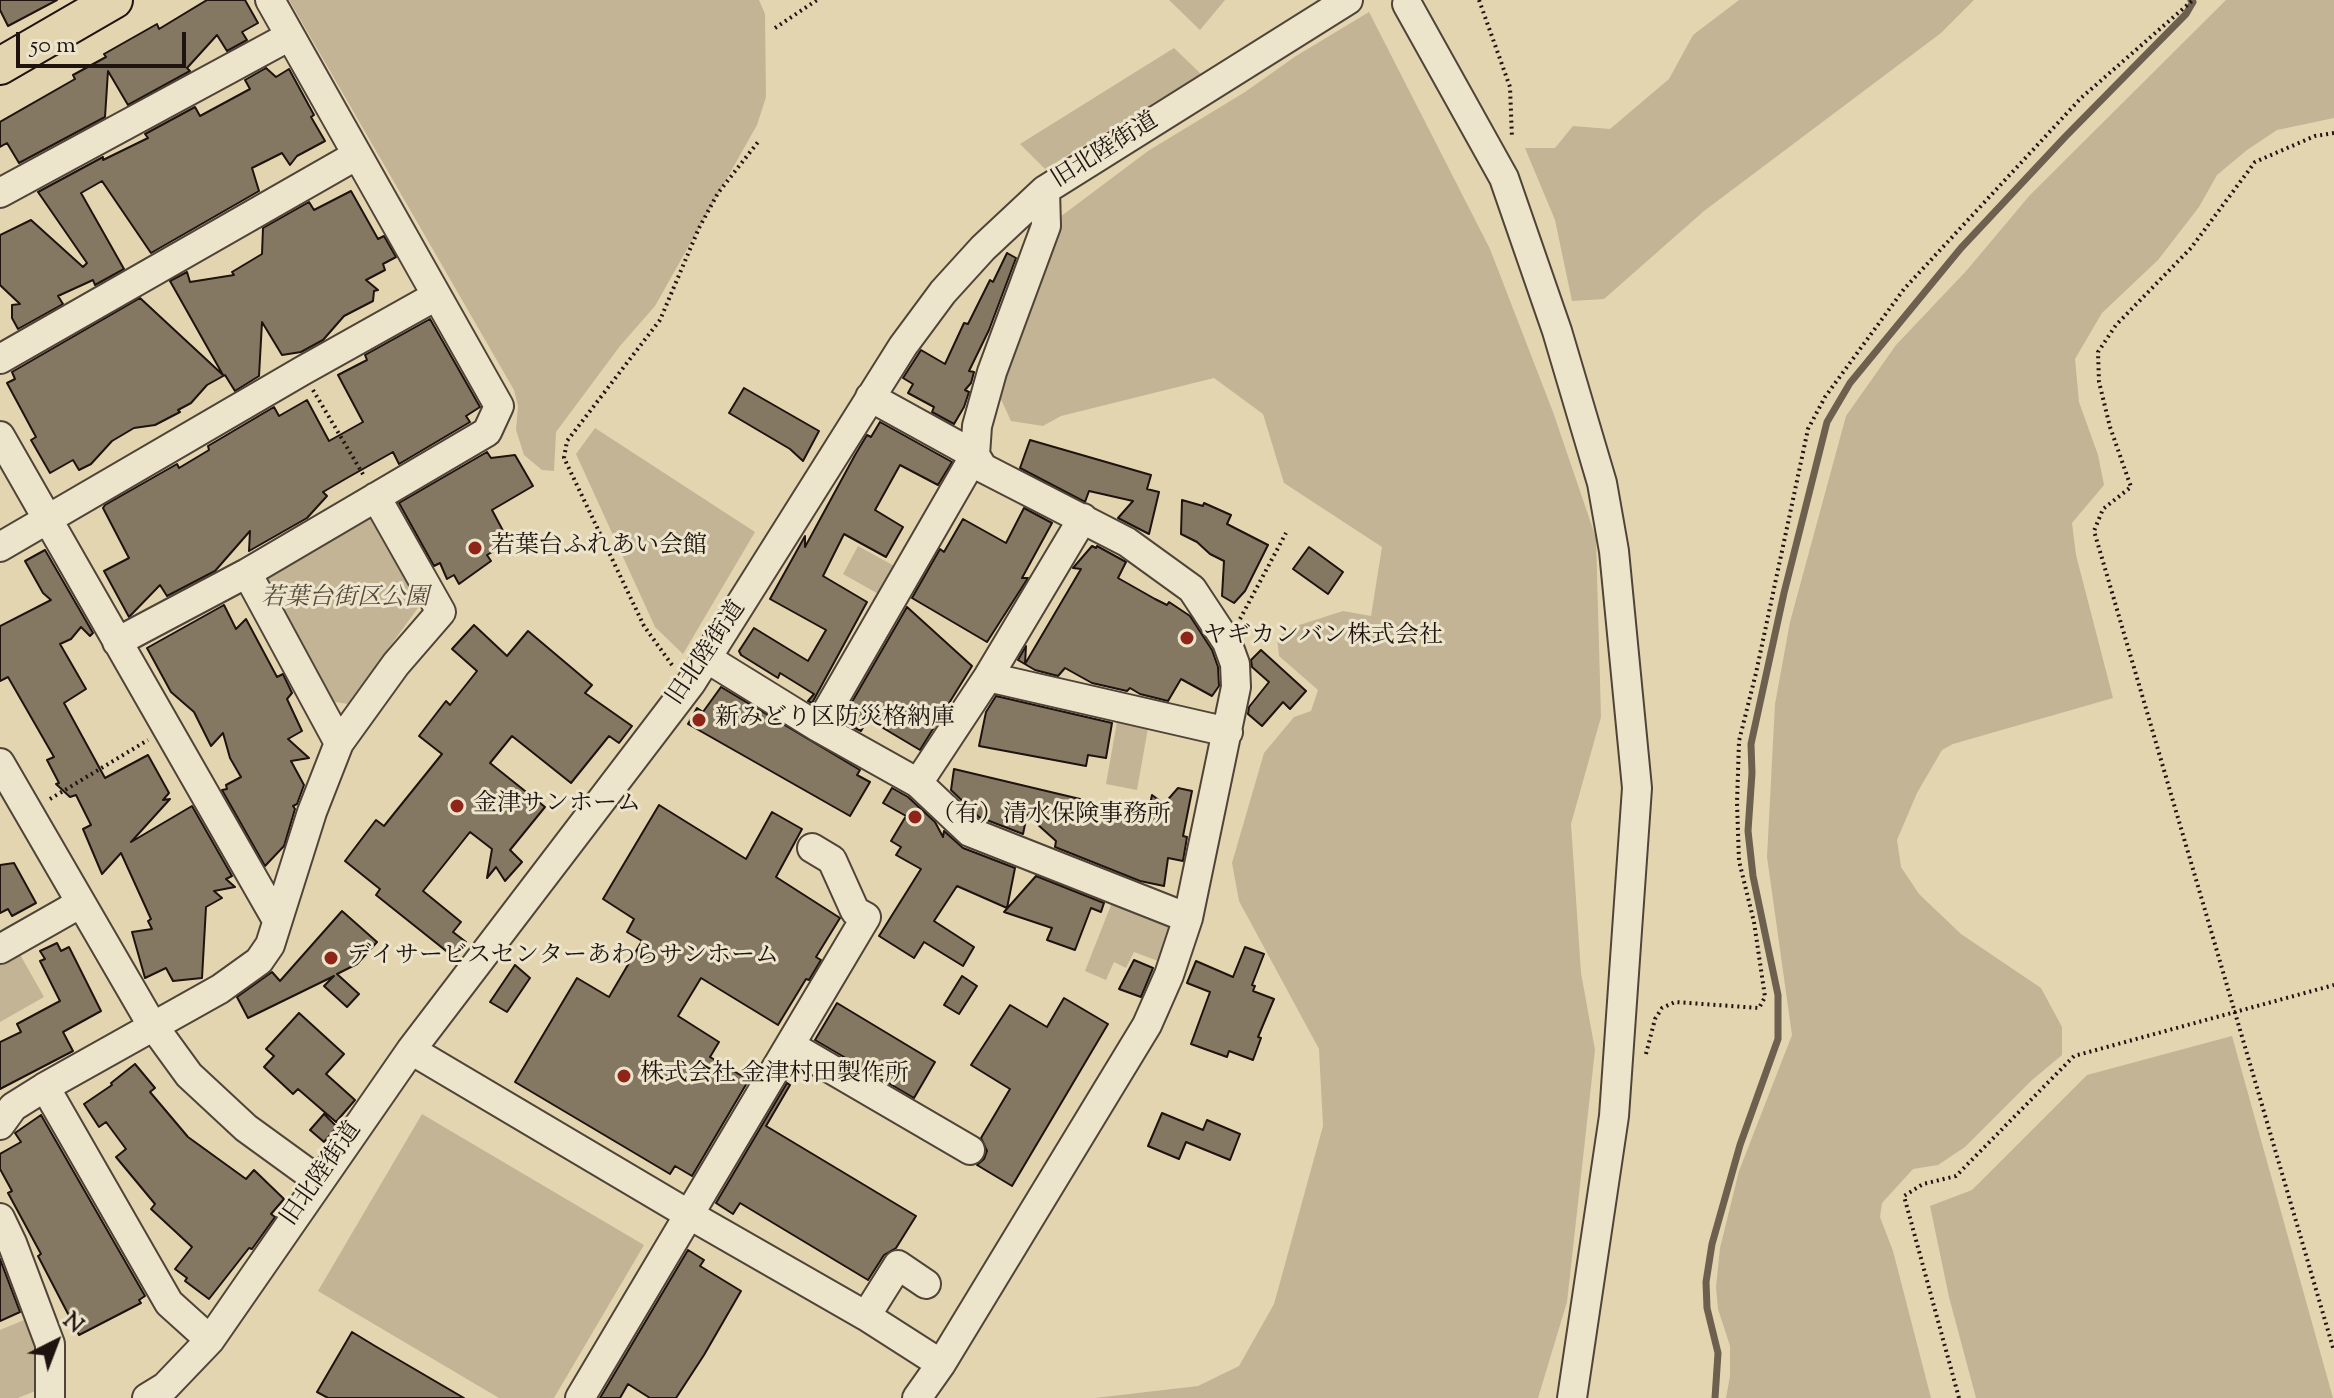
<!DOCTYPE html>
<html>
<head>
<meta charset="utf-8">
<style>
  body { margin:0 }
  #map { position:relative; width:2334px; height:1398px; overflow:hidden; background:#e4d5b1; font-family:"Sorts Mill Goudy",serif }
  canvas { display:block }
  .north { position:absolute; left:16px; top:1302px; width:80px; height:80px; -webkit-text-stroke:6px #ede4cc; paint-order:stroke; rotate:42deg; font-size:22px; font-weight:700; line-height:32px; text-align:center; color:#1e130f }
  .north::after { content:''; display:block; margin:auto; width:28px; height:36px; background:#1e130f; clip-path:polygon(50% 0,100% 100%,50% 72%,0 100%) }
  .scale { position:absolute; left:16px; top:32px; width:170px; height:36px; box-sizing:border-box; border:4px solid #1e130f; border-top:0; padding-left:10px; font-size:24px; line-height:28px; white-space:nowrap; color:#1e130f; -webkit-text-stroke:6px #ede4cc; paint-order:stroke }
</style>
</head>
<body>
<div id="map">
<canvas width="2334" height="1398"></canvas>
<div class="north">N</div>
<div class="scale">50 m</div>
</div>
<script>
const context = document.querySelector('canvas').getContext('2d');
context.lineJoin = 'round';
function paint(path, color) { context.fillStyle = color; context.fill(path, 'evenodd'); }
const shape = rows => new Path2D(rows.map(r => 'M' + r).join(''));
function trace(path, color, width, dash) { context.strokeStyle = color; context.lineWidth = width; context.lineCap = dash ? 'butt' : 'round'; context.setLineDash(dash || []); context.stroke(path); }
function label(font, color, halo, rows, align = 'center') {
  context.font = font + ' "Sorts Mill Goudy","Noto Serif JP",serif'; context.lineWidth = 6; context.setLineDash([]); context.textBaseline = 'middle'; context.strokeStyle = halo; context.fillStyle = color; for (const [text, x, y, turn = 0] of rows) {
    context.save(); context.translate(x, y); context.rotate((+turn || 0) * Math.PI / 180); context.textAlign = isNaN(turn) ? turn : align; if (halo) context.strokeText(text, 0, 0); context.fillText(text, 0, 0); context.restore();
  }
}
paint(shape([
  [289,0,759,0,765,14,766,97,757,125,655,306,620,346,556,432,554,471,542,470,524,455,516,430,518,406,514,390],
  [1169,0,1225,0,1200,30],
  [1739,0,1974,0,1941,33,1704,211,1604,299,1572,301,1555,220,1525,148,1555,148,1573,126,1610,129,1669,79,1693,35],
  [2226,0,2334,0,2334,118,2277,130,2247,150,2217,175,2199,207,2158,260,2102,313,2075,359,2079,402,2098,455,2104,485,2072,523,2076,555,2113,698,1953,744,1942,750,1917,793,1897,840,1901,867,1919,894,1961,934,2041,988,2062,1027,2062,1055,2032,1080,1965,1147,1938,1165,1913,1169,1882,1203,1880,1217,1893,1251,1931,1398,1726,1398,1730,1376,1730,1346,1718,1309,1716,1287,1720,1248,1739,1171,1792,1035,1767,857,1775,704,1790,622,1846,416,1896,345,1967,270,2030,195],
  [1369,12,1490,249,1553,412,1596,538,1601,717,1571,824,1581,973,1595,1050,1567,1302,1538,1398,1095,1398,1198,1386,1239,1366,1274,1304,1323,1126,1319,1049,1239,901,1232,863,1264,753,1294,717,1311,711,1318,690,1279,656,1277,638,1293,627,1343,611,1371,616,1382,547,1284,483,1263,414,1214,378,1061,416,1043,426,1011,421,999,395,1060,217,1148,151,1245,92,1296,56],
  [1174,48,1201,74,1045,169,1020,144],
  [595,428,755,532,683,654,655,627,576,454],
  [370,511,423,601,348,704,329,701,258,577],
  [858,546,898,568,882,596,843,574],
  [1117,722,1148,728,1137,790,1106,784],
  [1113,900,1163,919,1172,928,1158,961,1134,952,1126,968,1114,962,1106,980,1085,971],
  [18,951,44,997,0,1022,0,961],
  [2232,1036,2333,1398,1976,1398,1949,1297,1930,1206,1972,1190,2087,1075],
  [422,1114,644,1245,554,1398,499,1398,318,1291],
  [29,1318,37,1352,38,1390,18,1398,0,1398,0,1330]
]), '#c2b495');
trace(shape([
  [1715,1398,1718,1353,1707,1308,1706,1282,1712,1244,1740,1145,1778,1039,1778,995,1753,876,1748,831,1752,773,1751,744,1784,593,1827,422,1850,383,1961,248,2065,137,2186,14,2193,2,2191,0]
]), '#6d604f', 7);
const building = shape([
  [0,0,57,0,8,26,0,10,0,0],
  [207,0,245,0,258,23,242,32,247,40,227,51,217,35,187,68,190,71,128,105,108,71,105,117,19,163,7,143,0,147,0,122,75,79,73,75,106,57,104,54,157,24,159,29,207,0],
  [266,68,276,77,289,69,314,115,311,117,325,141,297,156,290,165,282,153,252,168,259,191,151,253,102,181,81,193,124,269,95,285,93,280,58,296,63,304,18,329,12,318,12,305,20,304,0,285,0,235,31,220,83,267,87,263,38,192,103,157,103,160,148,138,145,134,195,107,200,116,250,89,245,80,266,68],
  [351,191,378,239,384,236,396,257,383,264,385,270,366,280,378,290,374,291,373,301,344,316,323,340,301,352,282,355,262,322,259,376,235,391,225,375,207,385,191,403,178,410,180,412,155,425,134,428,112,441,91,464,79,470,73,460,50,473,31,440,36,437,7,383,15,379,12,372,140,298,223,375,170,281,187,272,190,282,234,275,232,272,262,254,263,228,309,202,314,210,351,191],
  [1007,253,1016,258,989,330,969,371,974,372,971,383,965,390,969,392,964,407,954,424,932,412,934,407,908,393,913,384,903,378,921,350,945,364,964,323,968,324,990,280,993,282,1007,253],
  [430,319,480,407,466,416,470,422,399,464,393,452,347,478,323,492,327,496,307,518,249,551,250,531,215,571,167,596,160,585,129,617,104,571,129,558,103,508,105,505,177,464,179,468,209,450,208,446,274,407,279,416,307,400,329,441,363,422,338,375,367,360,365,355,430,319],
  [744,388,819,431,803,461,790,449,729,413,744,388],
  [880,422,952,462,938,485,900,465,875,510,903,527,886,557,844,534,823,576,867,602,812,703,808,701,814,694,780,673,778,678,741,655,739,651,754,628,808,661,826,630,770,599,805,536,805,547,855,455,867,435,871,437,880,422],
  [1030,440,1151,475,1147,489,1159,492,1149,534,1118,518,1133,501,1089,491,1085,502,1020,468,1030,440],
  [487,452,491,458,515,455,533,486,492,510,509,542,487,555,491,561,459,584,454,575,447,579,440,563,434,566,399,503,487,452],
  [1182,500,1203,506,1204,503,1231,515,1227,524,1268,545,1245,591,1234,603,1222,596,1224,561,1210,554,1197,542,1181,534,1182,500],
  [1024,508,1052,523,1022,578,1028,578,987,642,912,598,940,549,944,552,963,519,1006,543,1024,508],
  [1092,546,1096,548,1097,546,1126,562,1118,578,1155,599,1167,605,1169,602,1190,616,1212,650,1218,667,1219,686,1212,696,1181,679,1168,701,1140,694,1130,688,1127,691,1092,683,1065,668,1058,676,1035,670,1018,660,1026,646,1025,664,1081,569,1073,568,1092,546],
  [1309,547,1343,572,1328,594,1293,569,1309,547],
  [45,550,93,633,90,636,81,627,71,639,60,644,86,689,64,703,105,778,148,755,169,793,163,800,170,799,131,842,192,806,232,876,226,879,235,887,214,891,222,898,206,907,202,978,173,981,166,968,145,978,132,932,152,929,148,921,151,919,121,853,102,874,83,829,91,825,76,795,70,797,56,784,59,783,47,760,54,757,8,677,0,681,0,626,51,600,43,593,25,561,45,550],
  [224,605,236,629,246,619,277,677,283,674,292,693,287,699,302,731,288,739,309,758,291,761,304,785,297,804,293,806,295,809,284,846,265,866,222,790,227,789,226,785,241,777,230,758,223,733,211,746,194,712,171,692,147,648,224,605],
  [907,607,972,666,920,750,868,719,861,731,841,721,907,607],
  [474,625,507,656,528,631,592,685,585,693,632,726,619,743,609,736,571,783,512,736,490,763,545,807,510,850,522,862,505,881,496,867,487,878,492,849,470,832,423,891,461,922,453,932,466,942,455,958,376,895,380,889,345,861,376,820,384,826,442,754,419,736,446,701,450,705,477,671,452,649,474,625],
  [1261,650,1306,691,1290,709,1283,702,1262,726,1248,714,1249,707,1269,682,1252,667,1251,660,1261,650],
  [721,687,860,770,857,775,870,782,850,816,688,724,697,708,703,712,721,687],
  [996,696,1112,723,1106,758,1088,755,1086,766,979,746,986,712,996,696],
  [954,769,1080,799,1078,806,1147,819,1152,795,1164,804,1178,788,1192,791,1183,836,1187,837,1183,861,1168,858,1164,886,1140,881,1055,847,1056,841,1027,815,1023,834,979,817,951,790,954,769],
  [892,788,908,797,935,822,943,837,944,831,963,848,1015,868,1007,908,957,886,934,921,974,947,963,966,924,942,914,958,879,936,921,869,896,855,901,847,891,841,906,816,883,803,892,788],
  [659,805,746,859,772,812,802,829,776,877,840,918,816,957,821,960,809,980,806,979,778,1025,701,978,678,1016,719,1042,710,1057,742,1076,747,1067,754,1071,692,1176,675,1166,670,1174,515,1082,577,978,609,997,642,941,627,932,634,919,603,899,659,805],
  [14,863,36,903,12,916,8,909,0,913,0,865,14,863],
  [1036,876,1104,903,1101,912,1091,908,1075,950,1047,940,1052,928,1004,912,1036,876],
  [342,911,377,942,357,964,337,974,359,994,347,1007,324,986,334,976,248,1018,237,997,272,972,280,981,342,911],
  [57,943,61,951,69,947,101,1011,63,1032,73,1051,0,1089,0,1042,21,1032,17,1024,60,1001,40,961,45,959,40,951,57,943],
  [1245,947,1264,954,1252,985,1255,986,1253,991,1274,999,1258,1037,1261,1038,1253,1060,1229,1051,1227,1057,1191,1044,1210,992,1187,983,1196,961,1233,977,1245,947],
  [1134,960,1153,968,1141,997,1119,989,1134,960],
  [515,965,530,978,507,1012,490,1002,515,965],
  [962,976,977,986,959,1014,944,1005,962,976],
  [1064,998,1108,1024,1012,1186,977,1165,984,1159,987,1151,981,1138,1010,1089,971,1065,1010,1005,1047,1027,1064,998],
  [837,1003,935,1062,914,1098,815,1040,837,1003],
  [299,1013,344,1054,326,1074,355,1100,336,1122,298,1089,293,1094,264,1067,274,1056,266,1049,299,1013],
  [135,1064,155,1088,150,1092,188,1137,246,1179,254,1170,284,1199,271,1214,275,1217,252,1249,249,1248,209,1299,185,1281,187,1278,175,1269,192,1247,151,1209,155,1204,116,1157,126,1149,106,1122,99,1127,84,1104,112,1085,111,1083,135,1064],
  [787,1083,790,1085,766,1126,916,1216,896,1248,884,1255,868,1280,740,1203,733,1214,716,1203,787,1083],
  [1162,1113,1203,1130,1207,1120,1240,1134,1230,1160,1186,1142,1179,1159,1148,1146,1162,1113],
  [324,1114,337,1127,324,1142,310,1130,324,1114],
  [41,1115,145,1296,139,1300,141,1303,79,1335,38,1256,41,1254,8,1193,12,1191,0,1169,0,1154,21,1142,15,1133,41,1115],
  [688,1250,704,1260,700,1266,741,1291,704,1355,676,1398,650,1398,628,1384,620,1398,600,1398,688,1250],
  [0,1259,20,1312,0,1321,0,1259],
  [352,1332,375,1346,464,1398,328,1398,317,1392,352,1332]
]);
paint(building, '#857863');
trace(building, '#1e130f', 2);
const minor = shape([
  [1407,4,1504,178,1557,331,1602,483,1614,551,1637,788,1614,1116,1572,1398],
  [0,193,290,36],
  [0,359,357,155],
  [0,436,277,920],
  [0,547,302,371,436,296],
  [247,573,339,743],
  [117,642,247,573,487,432,499,406,270,0],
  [708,659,818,727,918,783,970,832,1188,918],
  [988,677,1228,732],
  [818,727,975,455,870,397],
  [0,763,149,1020,189,1075,246,1128,319,1181],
  [918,783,988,677,1083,518],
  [0,949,81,903],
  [790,1045,970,1150],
  [411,1050,688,1214,866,1316,941,1364],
  [45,1087,169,1303,210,1340],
  [0,1125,13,1107,45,1087,220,989,259,961,270,945,312,812,339,743,396,664,441,612,376,497],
  [0,1218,12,1243,50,1344,50,1398],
  [866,1316,898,1265,926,1284],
  [147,1398,165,1387,210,1340,411,1050,691,683,903,346,943,292,983,248,1045,190,1348,0],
  [580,1398,866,917,855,911,832,860,812,848],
  [917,1398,941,1364,1147,1025,1169,975,1188,918,1236,687,1235,664,1227,642,1192,589,1127,542,983,468,975,455,977,426,992,372,1046,226,1045,190]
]);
const major = shape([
  [0,66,114,0]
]);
trace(minor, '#504438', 32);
trace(major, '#1e130f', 40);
trace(shape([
  [1479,0,1510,87,1512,138],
  [775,28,817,0],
  [2334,133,2315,136,2255,162,2191,248,2116,325,2098,352,2099,382,2110,427,2131,487,2103,509,2094,531,2334,1351],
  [313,390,364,476],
  [285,586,293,587],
  [1240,619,1286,533],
  [672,665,644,626,564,458,567,441,660,320,699,228,718,193,758,142],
  [50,799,148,740],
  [1646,1054,1655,1019,1662,1008,1675,1002,1759,1008,1765,997,1754,922,1739,861,1737,803,1739,741,1756,673,1808,429,1825,397,1904,289,2081,98,2193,0],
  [1959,1398,1904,1196,1923,1184,1956,1176,2074,1056,2334,985]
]), '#1e130f', 4, [2, 4]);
trace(minor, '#ede4cc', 28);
trace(major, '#e4d5b1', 36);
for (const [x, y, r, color] of [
  [475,548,8,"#8f2418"],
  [1187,638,8,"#8f2418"],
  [699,720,8,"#8f2418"],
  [457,806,8,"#8f2418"],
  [915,817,8,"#8f2418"],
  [331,958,8,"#8f2418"],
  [624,1076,8,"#8f2418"]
]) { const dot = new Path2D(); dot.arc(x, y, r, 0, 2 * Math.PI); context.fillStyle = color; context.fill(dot); trace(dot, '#ede4cc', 3); }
label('24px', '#1e130f', '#ede4cc', [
  ["旧北陸街道",1106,152,-32],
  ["旧北陸街道",708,654,-56],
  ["旧北陸街道",323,1175,-55]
]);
label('24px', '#1e130f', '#ede4cc', [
  ["若葉台ふれあい会館",491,548],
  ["ヤギカンバン株式会社",1203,638],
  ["新みどり区防災格納庫",715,720],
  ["金津サンホーム",473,806],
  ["（有）清水保険事務所",931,817],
  ["デイサービスセンターあわらサンホーム",347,958],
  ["株式会社 金津村田製作所",640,1076]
], 'left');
label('italic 24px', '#574b3e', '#ede4cc', [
  ["若葉台街区公園",345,600]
]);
</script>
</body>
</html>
